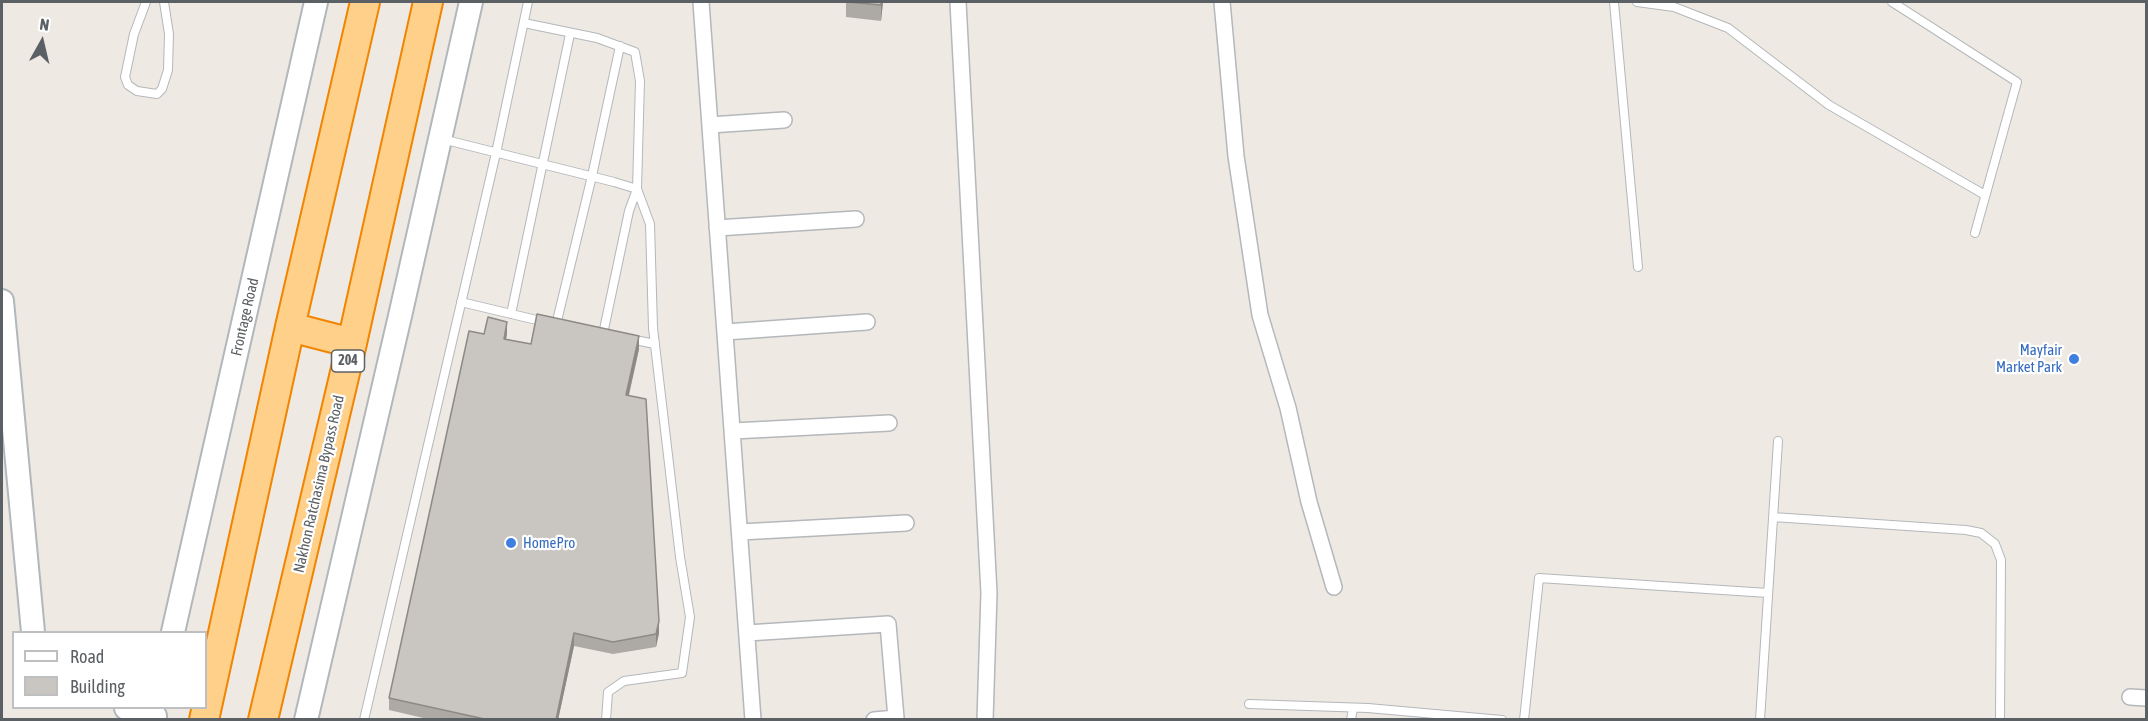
<!DOCTYPE html>
<html>
<head>
<meta charset="utf-8">
<style>
  body { margin:0 }
  #map { position:relative; width:2148px; height:721px; overflow:hidden; background:#eeeae3; font-family:"Asap Condensed",sans-serif }
  canvas { display:block }
  .frame { position:absolute; inset:0; border:3px solid #5b6064; pointer-events:none }
  .legend { position:absolute; left:12px; top:631px; width:195px; height:78px; box-sizing:border-box; background:#fff; border:2px solid #bdbfc1; margin:0; padding:8px 10px; list-style:none; font-size:18px; color:#5b6064 }
  .legend li { display:flex; align-items:center; gap:12px; height:30px }
  .legend b { width:30px; border:2px solid #bdbfc1 }
  .north { position:absolute; left:12px; top:12px; width:60px; height:60px; -webkit-text-stroke:4px #fff; paint-order:stroke; rotate:8deg; font-size:16px; font-weight:700; line-height:24px; text-align:center; color:#5b6064 }
  .north::after { content:''; display:block; margin:auto; width:21px; height:27px; background:#5b6064; clip-path:polygon(50% 0,100% 100%,50% 72%,0 100%) }
</style>
</head>
<body>
<div id="map">
<canvas width="2148" height="721"></canvas>
<div class="frame"></div>
<ul class="legend">
<li><b style="height:8px;background:#fff"></b>Road</li>
<li><b style="height:16px;background:#c9c5c0"></b>Building</li>
</ul>
<div class="north">N</div>
</div>
<script>
const context = document.querySelector('canvas').getContext('2d');
context.lineJoin = 'round';
const shape = rows => new Path2D(rows.map(r => 'M' + r).join(''));
function trace(path, color, width, dash) { context.strokeStyle = color; context.lineWidth = width; context.lineCap = dash ? 'butt' : 'round'; context.setLineDash(dash || []); context.stroke(path); }
function paint(path, color) { context.fillStyle = color; context.fill(path, 'evenodd'); }
function label(font, color, halo, rows, align = 'center') {
  context.font = font + ' "Asap Condensed",sans-serif'; context.lineWidth = 4.5; context.setLineDash([]); context.textBaseline = 'middle'; context.strokeStyle = halo; context.fillStyle = color; for (const [text, x, y, turn = 0] of rows) {
    context.save(); context.translate(x, y); context.rotate((+turn || 0) * Math.PI / 180); context.textAlign = isNaN(turn) ? turn : align; if (halo) context.strokeText(text, 0, 0); context.fillText(text, 0, 0); context.restore();
  }
}
const lane = shape([
  [146,2,134,34,125,77,128,85,137,91,157,94,162,89,168,70,169,34,164,2],
  [1614,2,1638,267],
  [1637,2,1674,7,1728,28,1829,105,1985,195],
  [1892,2,2017,82,1975,233],
  [524,23,597,38,635,52,640,81,637,189,629,211,603,334],
  [442,139,614,182,637,189,650,224,653,328,680,557,690,617,682,673,624,681,608,692,606,720],
  [461,302,545,322],
  [511,314,570,34],
  [556,325,592,176,620,46],
  [630,339,655,344],
  [1773,517,1966,530,1981,533,1995,544,2001,560,2000,720],
  [1249,704,1368,708,1502,720],
  [364,720,496,153,528,2],
  [1351,720,1353,708],
  [1524,720,1539,578,1768,593],
  [1760,720,1778,441]
]);
const street = shape([
  [701,2,753,720],
  [958,2,989,593,985,720],
  [1222,2,1236,156,1260,315,1288,408,1309,502,1334,587],
  [710,125,784,120],
  [717,228,856,219],
  [725,332,867,322],
  [733,431,889,423],
  [740,532,906,523],
  [747,633,888,624,896,718,874,720],
  [2130,697,2146,698]
]);
const secondary = shape([
  [2,301,33,632],
  [173,632,316,2],
  [126,708,155,716],
  [306,720,400,316,471,2]
]);
const highway = shape([
  [290,327,352,343],
  [204,720,290,327,365,2],
  [263,720,352,343,428,2]
]);
trace(lane, '#b4b7bb', 10);
trace(street, '#b4b7bb', 18);
trace(secondary, '#b2b7bb', 26);
trace(highway, '#f18400', 32);
trace(lane, '#fff', 8);
trace(street, '#fff', 15);
trace(secondary, '#fff', 22);
trace(highway, '#fed08a', 28);
paint(shape([
  [846,2,883,2,881,21,846,17],
  [507,334,506,339,531,344,639,349,629,395,659,633,656,647,613,654,574,646,558,720,432,720,389,710,389,698]
]), '#ada9a5');
paint(shape([
  [881,2,883,2,881,21],
  [507,322,507,334,504,351,504,339],
  [639,336,639,349,626,407,626,395],
  [659,621,659,633,656,647,656,634],
  [574,633,574,646,558,720,556,720]
]), '#8d8a86');
const building = shape([
  [848,2,881,2,881,5,848,2],
  [537,314,639,336,626,395,646,399,659,621,656,634,613,642,574,633,556,720,489,720,389,698,469,331,484,334,488,317,507,322,504,339,531,344,537,314]
]);
paint(building, '#c9c5c0');
trace(building, '#8d8a86', 1.5);
for (const [x, y, r, color] of [
  [2074,359,6,"#3f7fe0"],
  [511,543,6,"#3f7fe0"]
]) { const dot = new Path2D(); dot.arc(x, y, r, 0, 2 * Math.PI); context.fillStyle = color; context.fill(dot); trace(dot, '#fff', 2); }
for (const [x, y, w] of [
  [348,361,33]
]) { const box = new Path2D(); box.roundRect(x - w / 2, y - 11, w, 22, 4.5); context.fillStyle = '#fff'; context.fill(box); trace(box, '#5b6064', 1.5); }
label('bold 14px', '#5b6064', null, [
  ["204",348,361]
]);
label('15px', '#5b6064', '#fff', [
  ["Frontage Road",245,317,-77],
  ["Nakhon Ratchasima Bypass Road",319,484,-77]
]);
label('15px', '#366cbe', '#fff', [
  ["Mayfair",2062,350],
  ["Market Park",2062,367],
  ["HomePro",523,543,"left"]
], 'right');
</script>
</body>
</html>
